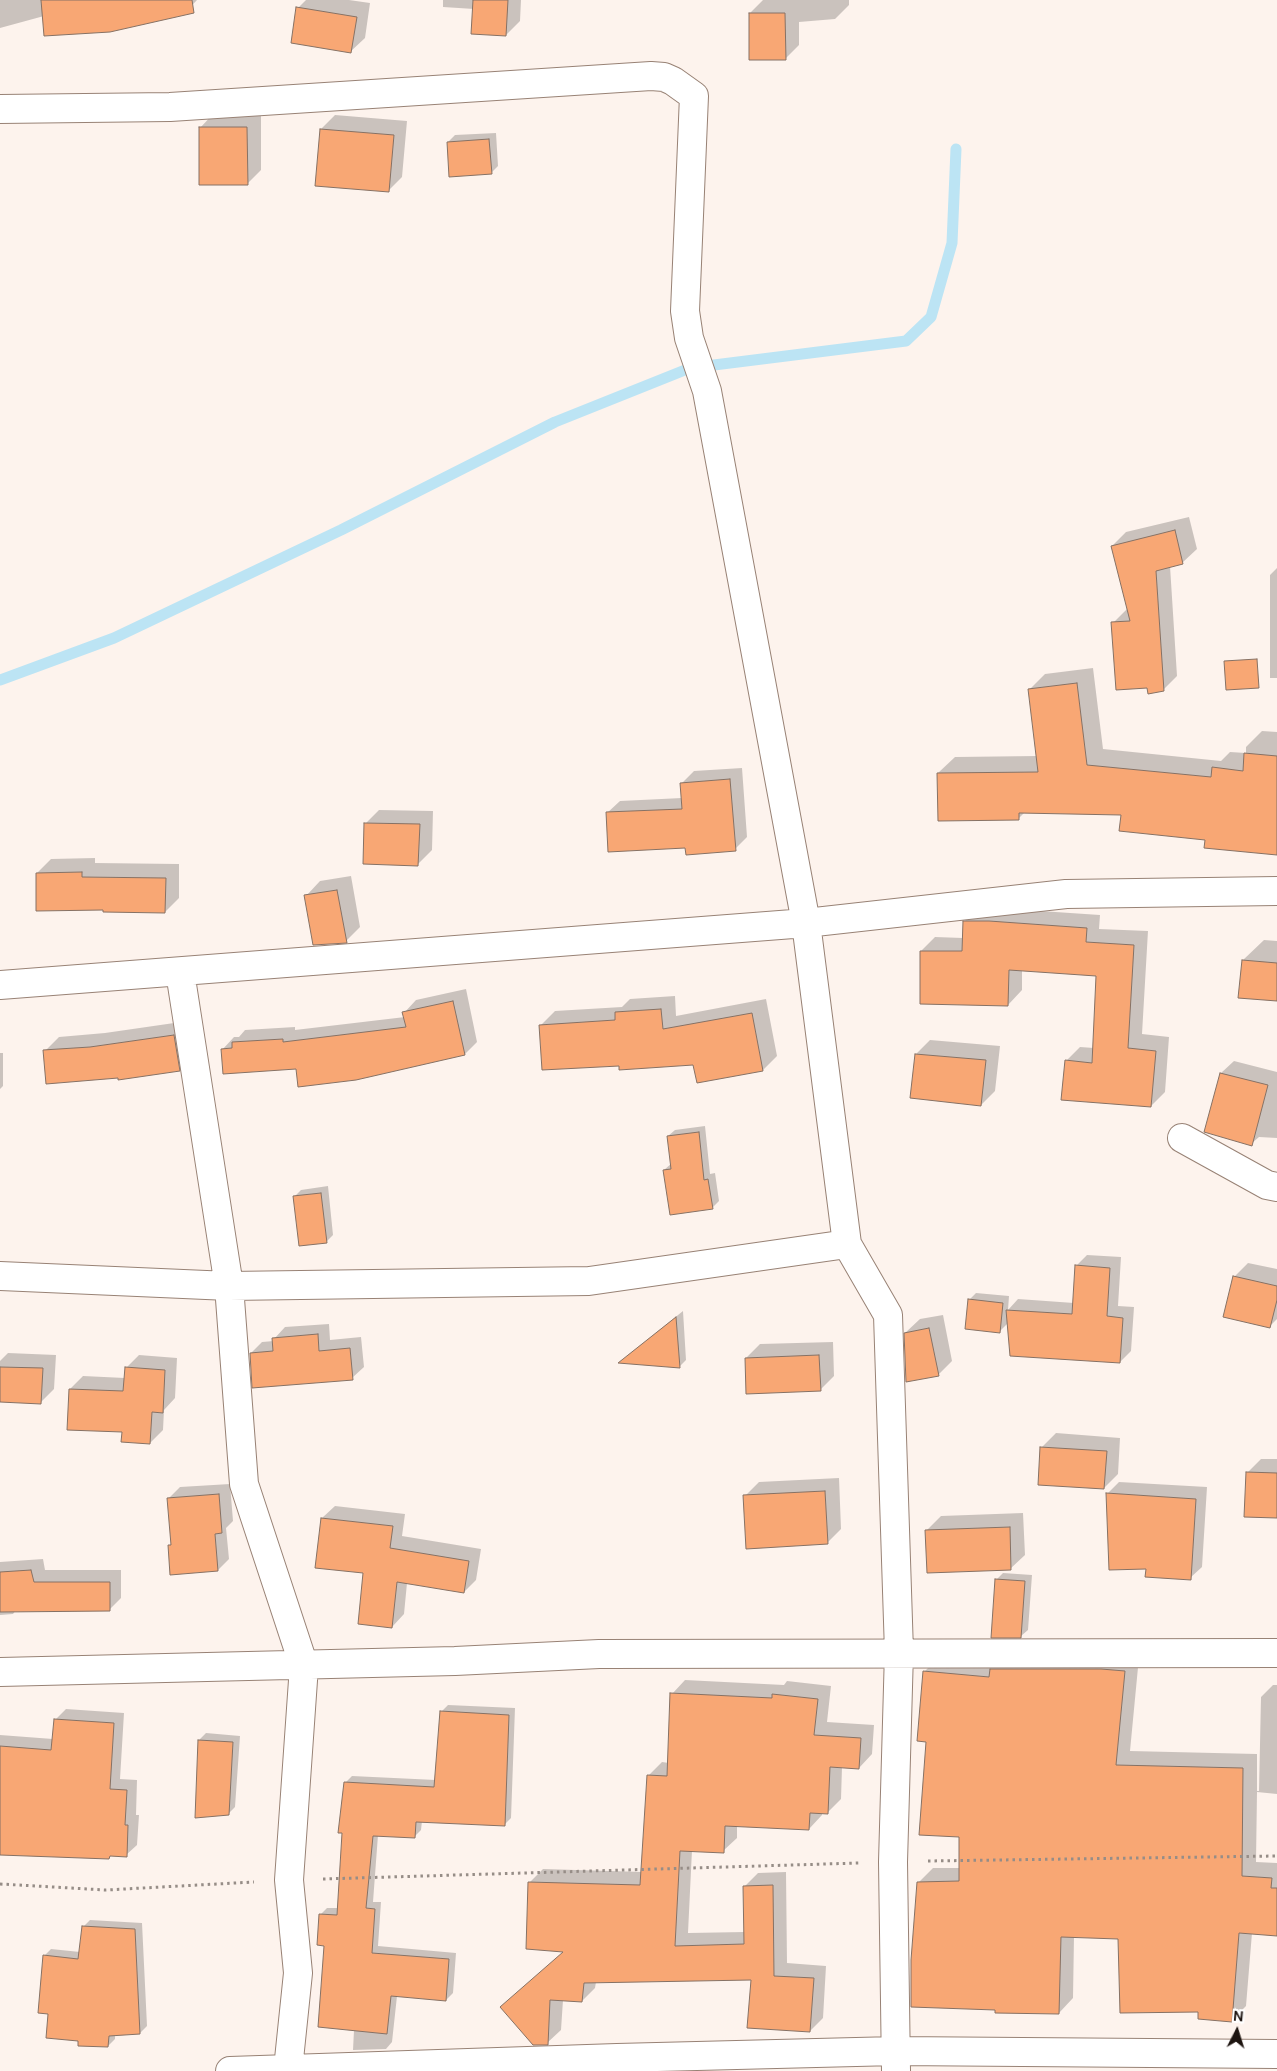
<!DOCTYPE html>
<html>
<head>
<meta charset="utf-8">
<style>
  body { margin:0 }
  #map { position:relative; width:1277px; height:2071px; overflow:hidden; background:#fdf3ed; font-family:"DM Sans",sans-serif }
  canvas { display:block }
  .north { position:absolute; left:1212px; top:2006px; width:50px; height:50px; -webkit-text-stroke:4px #fff; paint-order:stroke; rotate:5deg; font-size:14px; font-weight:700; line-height:20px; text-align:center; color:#1d1410 }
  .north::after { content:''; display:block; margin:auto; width:18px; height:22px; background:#1d1410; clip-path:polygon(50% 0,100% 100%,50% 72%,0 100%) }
</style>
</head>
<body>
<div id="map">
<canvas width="1277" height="2071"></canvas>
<div class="north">N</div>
</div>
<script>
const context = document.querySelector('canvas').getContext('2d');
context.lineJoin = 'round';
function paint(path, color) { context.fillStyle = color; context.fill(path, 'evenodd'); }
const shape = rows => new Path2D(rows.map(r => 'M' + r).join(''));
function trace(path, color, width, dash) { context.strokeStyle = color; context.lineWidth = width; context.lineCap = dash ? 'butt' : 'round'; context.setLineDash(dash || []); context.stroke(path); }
paint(shape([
  [0,0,197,0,184,14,44,16,0,28],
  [306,0,349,0,370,3,365,38,350,52,298,8],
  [443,0,521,0,520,21,506,35,474,9,443,7],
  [763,0,849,0,849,5,835,19,799,22,799,45,785,59,750,13],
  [214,113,261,114,261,170,247,184,200,128],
  [335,115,407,121,402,177,388,191,321,129],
  [496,133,498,166,491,173,448,142,455,135],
  [1189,517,1197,549,1182,563,1170,566,1177,676,1163,690,1144,674,1113,623,1128,608,1112,546,1126,532],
  [1277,568,1277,678,1270,678,1270,575],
  [1093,668,1103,749,1221,761,1230,752,1246,753,1246,747,1262,731,1277,732,1277,854,1206,839,1122,813,1025,812,1018,819,938,773,955,757,1037,756,1029,690,1045,674],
  [742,768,747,837,735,849,686,847,607,813,620,801,682,798,681,784,694,771],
  [379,810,433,811,432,850,418,864,365,824],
  [95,858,95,863,179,864,179,898,165,912,104,908,37,873,51,859],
  [351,876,360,927,346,941,306,896,320,881],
  [981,907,1100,915,1099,929,1148,931,1142,1034,1169,1037,1165,1092,1151,1106,1066,1061,1080,1047,1094,1048,1098,975,1022,970,1022,990,1008,1005,921,951,935,937,963,938,964,922,978,908],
  [1264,940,1277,941,1277,1000,1243,960],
  [466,989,477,1042,465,1054,356,1079,297,1068,222,1050,234,1037,239,1037,245,1030,295,1027,295,1030,405,1017,404,1013,416,1000],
  [675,996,676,1016,766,999,777,1056,763,1070,694,1064,541,1025,555,1011,622,1007,630,999],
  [188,1021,193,1056,179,1070,119,1077,45,1051,59,1037,105,1033],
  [930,1040,1000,1046,995,1091,981,1105,916,1054],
  [0,1053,3,1053,3,1086,0,1089],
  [1234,1061,1277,1072,1277,1138,1259,1137,1251,1144,1221,1073],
  [705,1126,710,1174,715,1173,719,1201,712,1208,664,1170,672,1163,668,1136,675,1130],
  [328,1186,333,1235,326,1242,294,1197,301,1190],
  [1087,1255,1121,1257,1118,1306,1134,1307,1131,1351,1120,1362,1008,1323,999,1332,969,1300,976,1293,1009,1296,1008,1310,1018,1299,1074,1303,1076,1266],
  [1248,1263,1277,1269,1277,1319,1269,1327,1234,1277],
  [683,1311,686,1360,679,1367,627,1356],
  [943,1315,952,1361,938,1375,905,1333,920,1319],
  [329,1324,330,1340,361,1337,364,1367,352,1378,251,1353,262,1342,274,1341,274,1339,285,1327],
  [833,1342,834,1376,820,1390,746,1358,760,1344],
  [8,1353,56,1355,54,1389,40,1403,0,1401,0,1361],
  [139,1355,177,1358,175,1398,164,1410,163,1430,150,1443,70,1389,83,1376,125,1378,126,1368],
  [1056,1433,1120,1438,1118,1474,1104,1488,1042,1447],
  [1261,1459,1277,1459,1277,1517,1247,1473],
  [839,1478,841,1529,827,1543,745,1496,759,1482],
  [1119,1482,1207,1487,1202,1567,1190,1578,1147,1568,1107,1494],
  [230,1484,233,1521,226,1528,229,1559,218,1570,169,1546,172,1543,169,1498,180,1487],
  [335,1506,405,1514,402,1536,481,1549,476,1580,464,1592,407,1583,404,1614,392,1627,364,1572,322,1518],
  [1023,1513,1025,1555,1010,1569,927,1530,941,1516],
  [43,1559,45,1570,121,1570,121,1598,109,1610,16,1610,13,1614,0,1615,0,1562],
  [1003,1573,1032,1575,1028,1630,1021,1636,996,1580],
  [939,1657,1139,1657,1130,1751,1257,1754,1257,1791,1259,1791,1261,1697,1273,1685,1277,1685,1277,1794,1257,1792,1256,1862,1277,1863,1277,1935,1252,1933,1246,2006,1232,2020,1200,2010,1120,1938,1074,1936,1073,1998,1059,2013,918,1883,933,1868,960,1868,960,1836,927,1741,924,1672],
  [685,1680,784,1685,787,1681,831,1686,827,1722,874,1725,872,1754,859,1768,842,1767,841,1799,827,1813,822,1812,822,1815,809,1829,737,1826,737,1838,723,1851,692,1850,688,1933,745,1932,745,1886,758,1873,786,1872,787,1963,826,1966,823,2018,810,2031,752,1979,596,1982,595,1988,582,2001,563,2000,561,2030,547,2043,534,2044,565,1951,529,1883,543,1869,643,1872,648,1776,662,1762,669,1763,672,1694],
  [448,1705,515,1708,511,1818,504,1825,422,1821,421,1830,414,1837,378,1835,373,1902,381,1902,378,1946,456,1953,453,1993,446,2000,397,1996,392,2042,386,2049,353,2050,354,2030,325,1944,320,1915,327,1908,339,1908,345,1783,352,1776,436,1780,441,1712],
  [66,1709,124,1713,120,1779,137,1780,136,1815,139,1815,137,1845,126,1855,112,1855,108,1858,0,1830,0,1735,53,1739,55,1720],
  [206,1733,240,1736,235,1807,228,1814,199,1740],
  [90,1920,142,1923,147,2026,140,2033,115,2034,115,2039,108,2046,80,2040,49,2013,44,1956,51,1949,80,1952,83,1927]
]), '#0003');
trace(shape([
  [0,680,114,638,341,530,555,422,690,368,906,341,931,317,952,243,956,149]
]), '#bce4f4', 11);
const building = shape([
  [41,0,192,0,194,13,110,32,44,36,41,0],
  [473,0,508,0,506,36,471,34,473,0],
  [296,7,357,17,351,53,291,43,296,7],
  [749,13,785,13,786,60,749,60,749,13],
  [199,127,247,127,248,185,199,185,199,127],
  [320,129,394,135,389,192,315,186,320,129],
  [489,139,492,174,449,177,447,142,489,139],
  [1175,530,1183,564,1156,571,1164,691,1148,694,1147,688,1116,690,1111,622,1130,621,1111,546,1175,530],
  [1257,659,1259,688,1226,690,1224,661,1257,659],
  [1077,683,1087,765,1211,777,1212,767,1243,771,1244,753,1277,756,1277,855,1204,848,1205,840,1119,831,1121,815,1019,813,1019,820,938,821,937,773,1038,772,1028,689,1077,683],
  [730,779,736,851,686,855,685,848,608,852,606,812,682,809,680,783,730,779],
  [364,823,420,824,418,866,363,864,364,823],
  [82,872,82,877,166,878,165,913,103,912,103,910,36,911,36,873,82,872],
  [337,890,347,943,313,945,304,895,337,890],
  [963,921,989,921,1087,928,1086,942,1134,945,1128,1048,1156,1051,1151,1107,1061,1100,1065,1060,1092,1063,1096,976,1009,970,1008,1006,920,1004,920,951,962,951,963,921],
  [1242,960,1277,963,1277,1001,1238,998,1242,960],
  [453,1001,465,1055,356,1080,298,1087,296,1069,223,1074,221,1049,232,1048,232,1042,283,1039,283,1042,406,1027,402,1012,453,1001],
  [661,1009,663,1029,752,1013,763,1071,697,1083,693,1065,619,1070,619,1066,542,1070,539,1025,615,1020,615,1012,661,1009],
  [174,1035,180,1071,118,1080,118,1078,46,1084,43,1050,90,1047,174,1035],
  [915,1054,986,1060,981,1106,910,1098,915,1054],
  [1220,1073,1268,1085,1252,1146,1204,1132,1220,1073],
  [699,1132,704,1180,708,1179,713,1209,670,1215,663,1170,671,1169,667,1136,699,1132],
  [321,1193,327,1243,299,1246,293,1196,321,1193],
  [1075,1265,1110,1268,1107,1316,1123,1318,1120,1363,1010,1356,1006,1310,1072,1314,1075,1265],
  [1233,1276,1277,1286,1277,1300,1270,1328,1223,1317,1233,1276],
  [968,1299,1003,1303,1000,1333,965,1329,968,1299],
  [676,1317,680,1368,618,1363,676,1317],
  [929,1328,939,1376,906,1382,904,1333,929,1328],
  [318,1334,319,1351,350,1348,353,1380,252,1388,250,1353,273,1351,272,1338,318,1334],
  [819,1355,821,1391,746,1394,745,1358,819,1355],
  [0,1367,43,1368,41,1404,0,1402,0,1367],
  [125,1367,165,1370,163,1413,152,1412,150,1444,121,1442,122,1432,67,1430,69,1389,123,1391,125,1367],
  [1040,1447,1107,1451,1104,1489,1038,1485,1040,1447],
  [1246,1472,1277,1473,1277,1518,1244,1517,1246,1472],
  [825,1491,828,1544,746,1549,743,1495,825,1491],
  [1106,1493,1196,1499,1191,1580,1145,1577,1146,1569,1109,1570,1106,1493],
  [219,1494,222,1533,215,1534,218,1571,170,1575,168,1545,171,1545,167,1498,219,1494],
  [321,1518,393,1526,390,1548,469,1561,464,1593,397,1582,392,1628,358,1624,363,1573,315,1568,321,1518],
  [1010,1527,1011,1570,927,1573,925,1530,1010,1527],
  [31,1570,34,1582,110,1582,110,1611,0,1612,0,1572,31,1570],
  [995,1579,1025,1581,1021,1638,991,1638,995,1579],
  [990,1669,1101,1669,1125,1671,1116,1765,1243,1768,1242,1876,1272,1878,1271,1888,1277,1888,1277,1936,1239,1933,1232,2022,1198,2019,1198,2012,1120,2013,1118,1939,1061,1937,1059,2014,995,2013,995,2010,911,2007,911,1960,917,1882,959,1881,959,1837,919,1835,926,1742,917,1741,923,1671,989,1677,990,1669],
  [670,1693,772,1698,772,1694,818,1699,814,1735,861,1738,859,1769,830,1767,828,1814,810,1813,809,1830,725,1826,724,1853,680,1851,675,1946,744,1944,743,1886,773,1885,774,1976,814,1978,810,2032,747,2028,751,1980,584,1983,582,2002,550,2000,548,2045,533,2045,500,2007,563,1952,526,1949,528,1882,640,1885,647,1775,667,1776,670,1693],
  [440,1711,509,1715,505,1826,416,1822,415,1838,373,1836,366,1908,375,1909,372,1953,449,1959,446,2001,391,1996,387,2034,318,2027,324,1946,317,1945,319,1914,337,1915,342,1833,338,1833,344,1782,434,1787,440,1711],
  [54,1719,114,1723,110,1789,127,1790,125,1825,128,1825,127,1857,110,1856,109,1859,0,1855,0,1746,51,1750,54,1719],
  [198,1740,233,1742,229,1815,195,1818,198,1740],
  [82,1926,135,1929,140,2034,109,2036,108,2047,78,2046,78,2041,46,2038,48,2014,38,2013,43,1955,78,1959,82,1926]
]);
paint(building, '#f8a774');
trace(building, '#867164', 1);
const minor = shape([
  [0,109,170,107,651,76,664,77,673,81,694,96,685,311,689,338,707,391,806,923,847,1244,888,1315,899,1652,893,1862,896,2071],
  [180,972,229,1286,244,1484,304,1666,289,1880,298,1973,288,2069],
  [0,985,806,923,1066,894,1277,891],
  [1182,1138,1267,1185,1277,1187],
  [0,1276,229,1286,589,1281,847,1244],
  [0,1672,455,1661,599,1654,1277,1653],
  [230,2071,617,2058,896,2051,1277,2054]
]);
trace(minor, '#988275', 30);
trace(shape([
  [928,1861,1277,1856],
  [323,1879,859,1863],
  [0,1884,106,1890,254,1882]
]), '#968d87', 3, [2.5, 4]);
trace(minor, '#fff', 28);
</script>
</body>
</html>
